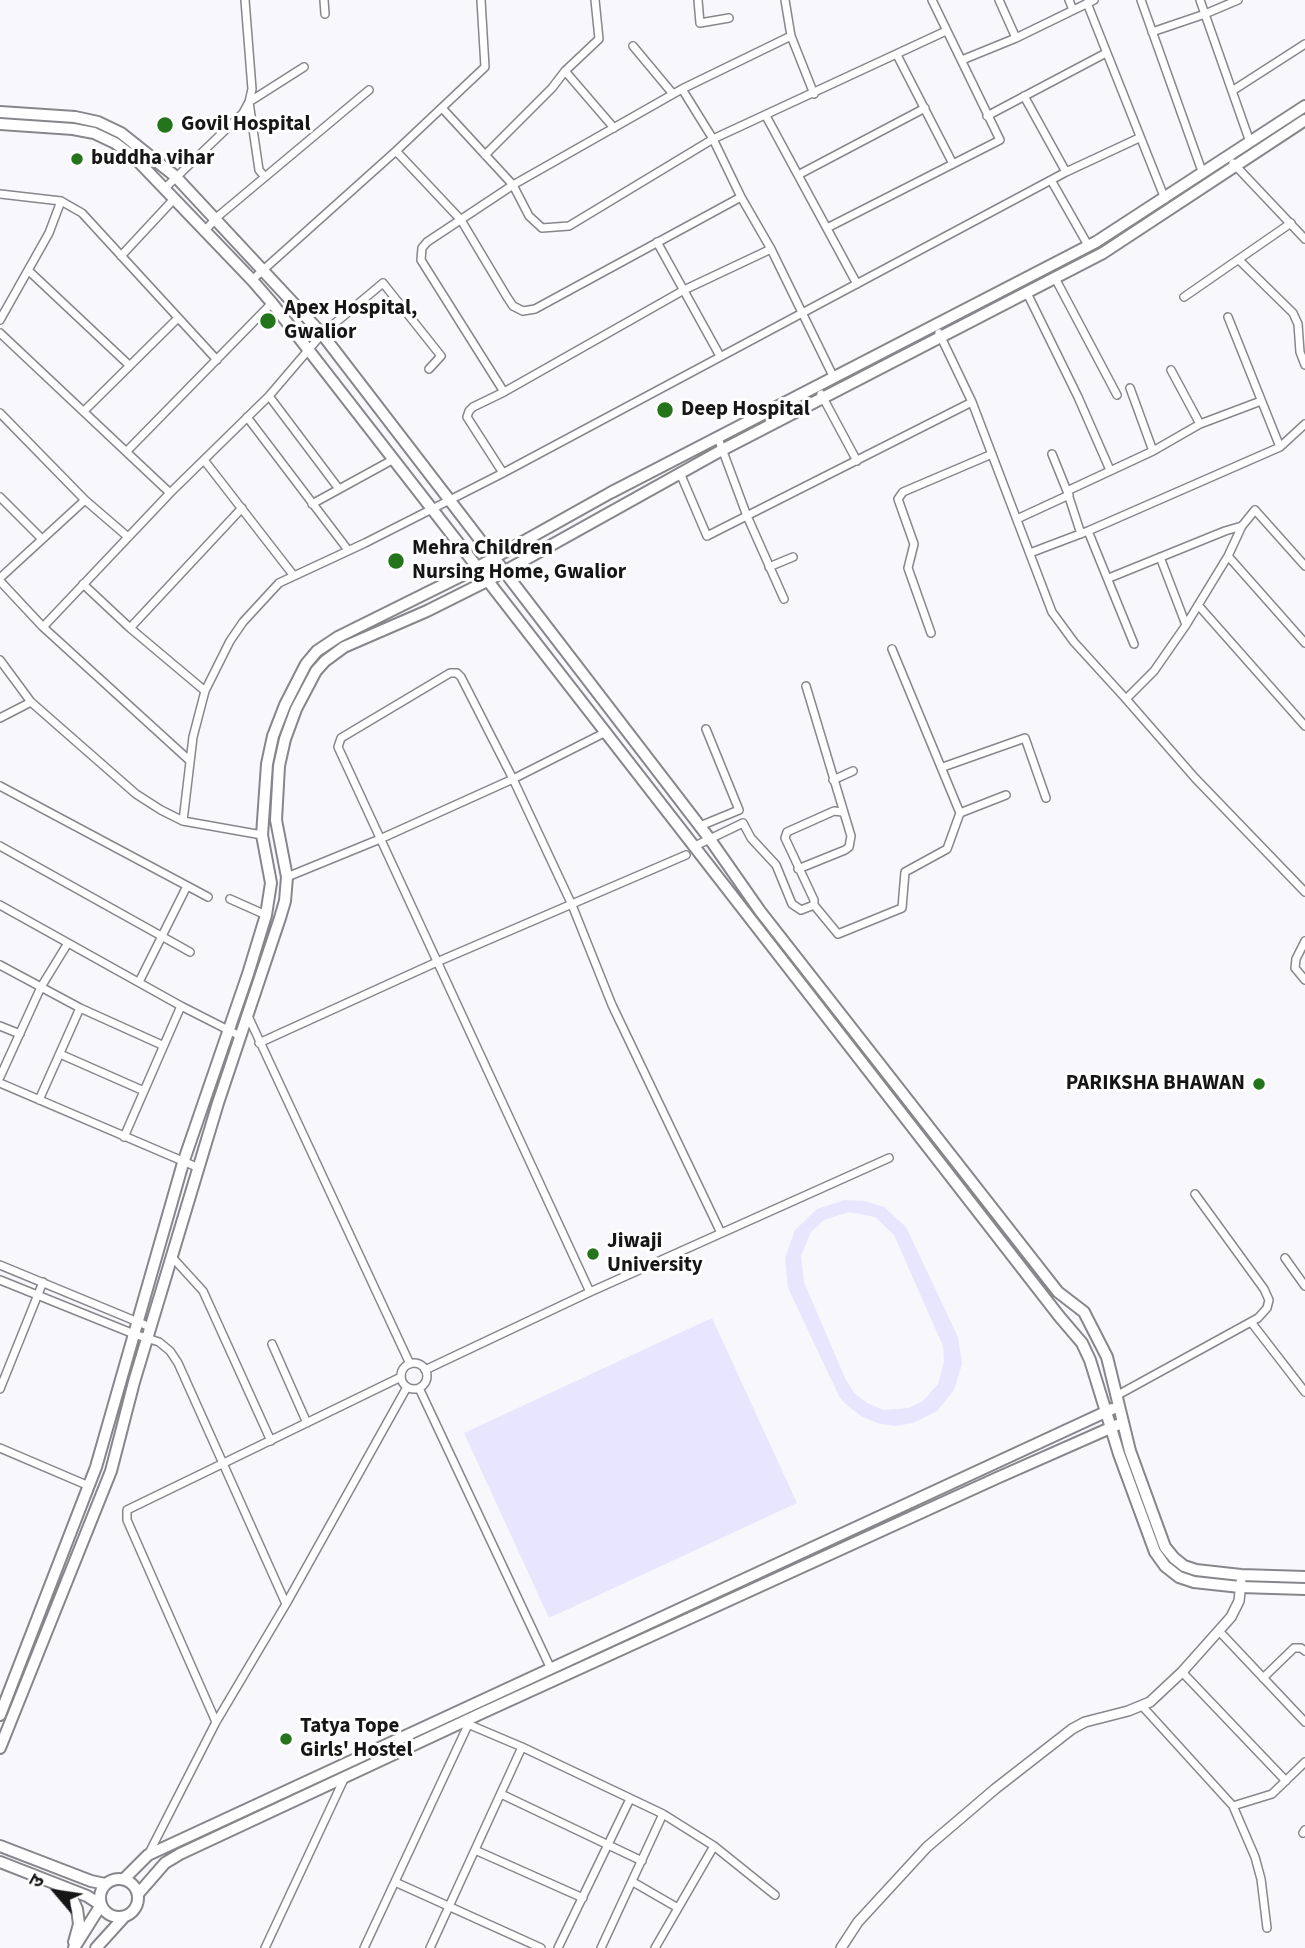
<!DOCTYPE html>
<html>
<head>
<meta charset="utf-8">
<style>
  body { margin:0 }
  #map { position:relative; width:1305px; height:1948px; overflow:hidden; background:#f7f7fc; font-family:"Source Sans 3","Noto Sans Devanagari",sans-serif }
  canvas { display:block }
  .north { position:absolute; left:21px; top:1857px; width:70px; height:70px; -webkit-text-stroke:5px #fff; paint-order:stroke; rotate:299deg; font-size:19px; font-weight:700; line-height:28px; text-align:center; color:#161617 }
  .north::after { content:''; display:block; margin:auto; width:24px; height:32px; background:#161617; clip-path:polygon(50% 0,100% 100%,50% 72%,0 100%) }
</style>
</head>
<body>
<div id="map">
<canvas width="1305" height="1948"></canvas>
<div class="north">उ</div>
</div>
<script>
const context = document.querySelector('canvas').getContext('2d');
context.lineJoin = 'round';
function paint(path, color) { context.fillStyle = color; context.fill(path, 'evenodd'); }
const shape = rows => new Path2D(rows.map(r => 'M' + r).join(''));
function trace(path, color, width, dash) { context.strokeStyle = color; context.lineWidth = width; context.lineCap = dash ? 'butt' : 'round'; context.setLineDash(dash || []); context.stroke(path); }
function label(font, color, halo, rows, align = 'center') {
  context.font = font + ' "Source Sans 3",sans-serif'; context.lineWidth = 6; context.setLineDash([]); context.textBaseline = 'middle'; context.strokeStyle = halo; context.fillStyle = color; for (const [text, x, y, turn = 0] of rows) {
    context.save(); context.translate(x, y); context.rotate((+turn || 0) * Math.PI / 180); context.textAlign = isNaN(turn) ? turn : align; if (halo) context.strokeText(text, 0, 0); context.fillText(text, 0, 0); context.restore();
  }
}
paint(shape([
  [845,1200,865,1201,884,1207,906,1227,958,1337,962,1364,954,1390,937,1411,913,1423,895,1426,877,1423,861,1416,847,1405,840,1398,788,1288,785,1258,795,1230,817,1209],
  [849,1212,875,1217,894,1235,943,1346,944,1362,938,1384,923,1401,908,1408,883,1410,867,1403,854,1393,845,1378,804,1282,801,1256,811,1232,824,1220],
  [712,1318,797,1503,549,1618,464,1433]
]), '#e8e5fe');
const minor = shape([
  [324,0,325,14],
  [698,0,700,23,729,18],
  [999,0,1016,38],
  [1069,0,1073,10],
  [1141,0,1203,174],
  [1200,0,1250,142],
  [1087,3,1165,199],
  [1152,32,1205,14,1238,0],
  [791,36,814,94],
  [633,46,673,94],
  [897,55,953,164],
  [962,60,1016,38,1094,0],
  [565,71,599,39,595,0],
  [682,89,791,36,785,0],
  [1232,91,1305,44],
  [1024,96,1066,172],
  [442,108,513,185,529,216,542,228,569,226,713,139,946,31],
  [766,116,857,284],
  [987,116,1106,53],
  [396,151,461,220,507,297,513,306,523,311,535,309,741,197],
  [485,155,552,88,565,71,614,128],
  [1233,163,1305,239],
  [798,175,925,108],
  [265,177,259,170,249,102,304,67],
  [1051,180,1089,247],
  [164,189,243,113,249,102,252,89,245,0],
  [0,194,61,201,49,233,0,320],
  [61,201,82,213,217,360],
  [827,228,1000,140,932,0],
  [204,232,216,218,369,90],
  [657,242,720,356],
  [121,256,174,199],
  [1239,260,1293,313,1298,324,1300,352,1305,365],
  [29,271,129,365],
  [1055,278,1117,395],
  [252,280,396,151,485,67,481,0],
  [1027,293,1078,397,1110,470],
  [1184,297,1291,223],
  [0,333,170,493],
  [939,333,972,402,1052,612,1074,642,1126,699,1154,671,1186,625,1228,556,1242,526,1255,510,1305,566],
  [1171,370,1200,424],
  [1130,388,1153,451],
  [504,392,421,260,422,248,427,242,513,185,682,89,713,139,741,197,771,249,834,378],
  [821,394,857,461],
  [269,396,339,489],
  [84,411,178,318],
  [0,413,85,500],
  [247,417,348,550],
  [718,438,747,516,784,599],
  [1280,447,1305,424],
  [127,451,272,303],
  [1052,454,1067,491,1081,534],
  [204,460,294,576],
  [503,473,467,417,469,411,473,407,504,392,684,290,771,249],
  [680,473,707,536,972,402],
  [1067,491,1153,451,1200,424,1261,401],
  [0,497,42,539],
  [312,504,394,459],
  [1017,519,1069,495],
  [1088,531,1280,447,1228,317],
  [1030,553,1088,531,1134,644],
  [1228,556,1305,643],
  [1160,557,1186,625],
  [769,567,793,557],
  [0,578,85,500,128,537],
  [1109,578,1225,531,1242,526],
  [0,581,43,627,190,761],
  [83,584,130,628,205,691],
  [1198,605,1305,726],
  [43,627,170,493,269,396,322,334,383,283,441,356,429,369],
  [130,628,242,508],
  [931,633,908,568,914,544,898,499,903,492,992,454],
  [892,649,960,813,1006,795],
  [0,660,31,702,136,794,161,810,183,821,262,835],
  [1126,699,1195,778,1305,892],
  [0,718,31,702],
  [943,767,1025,738,1046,798],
  [833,780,853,771],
  [0,786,208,897],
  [183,821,193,737,205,691,230,641,243,622,279,583,365,543,503,473,1066,172,1139,138],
  [700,826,739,810,706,729],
  [0,846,190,952],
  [695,846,743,823,751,838,776,865,792,904,801,910,814,905,814,900,785,838,787,832,834,811,842,812],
  [798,869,845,850,849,847,851,836,806,686],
  [287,877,380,839,513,779,606,732],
  [230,899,266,915],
  [0,905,181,1006,240,1036],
  [814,905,838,934,902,908,905,872,947,849,960,813],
  [1305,941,1296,959,1295,968,1305,980],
  [0,965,80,1008,162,1045],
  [139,982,187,886],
  [248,1016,410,1364],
  [0,1026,20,1034],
  [259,1043,437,962,686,855],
  [60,1054,144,1091],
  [0,1077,41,987,68,943],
  [0,1083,199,1168],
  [39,1100,80,1008],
  [124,1137,181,1006],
  [172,1257,203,1291,271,1441],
  [1285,1258,1305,1286],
  [0,1265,150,1327],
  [0,1280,134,1334,159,1342,170,1351,178,1363,286,1604],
  [590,1292,338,747,341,738,450,673,457,673,461,677,513,779,572,905,612,1005,721,1233],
  [1251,1322,1305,1392],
  [272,1344,307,1423],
  '401 1376a13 13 0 1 1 26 0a13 13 0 1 1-26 0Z',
  [425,1370,590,1292,889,1158],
  [419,1388,551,1669],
  [0,1389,43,1282],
  [1116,1396,1258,1318,1267,1308,1269,1300,1264,1289,1195,1194],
  [0,1448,89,1486],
  [1219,1631,1305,1722],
  [1182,1672,1286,1781],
  [1263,1678,1294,1648,1301,1648,1305,1651],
  [1143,1707,1233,1806,1255,1857,1261,1879,1267,1928],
  [216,1722,127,1520,127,1510,401,1377],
  [463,1722,522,1747,663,1814,601,1948],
  [501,1794,642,1861],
  [1233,1806,1272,1794,1305,1762],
  [663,1814,714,1846,775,1895],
  [1303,1833,1305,1830],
  [475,1850,583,1898],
  [148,1855,216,1722,286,1604,407,1387],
  [395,1882,541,1948],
  [633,1882,678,1908],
  [265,1948,344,1779],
  [364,1948,468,1725],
  [430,1948,522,1747],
  [558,1948,630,1799],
  [655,1948,714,1846]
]);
const tertiary = shape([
  [841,1948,858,1922,927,1847,995,1789,1072,1729,1085,1722,1128,1711,1150,1702,1182,1672,1231,1617,1239,1601,1241,1582]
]);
const secondary = shape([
  [0,112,75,117,98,122,121,133,175,176,322,334,709,838,760,911,1058,1292,1084,1312,1107,1357,1130,1451,1165,1547,1174,1558,1184,1566,1196,1570,1241,1575,1305,1577],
  [0,124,73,129,94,133,115,143,134,157,252,280,272,303,1059,1316,1082,1343,1090,1360,1119,1454,1155,1552,1165,1566,1179,1577,1194,1582,1240,1587,1305,1589],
  [0,1715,96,1467,183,1163,248,974,266,915,271,883,262,835,267,764,273,736,285,705,306,664,317,651,338,637,467,573,610,493,1096,242,1305,106],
  [0,1748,111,1471,134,1382,218,1103,280,918,285,901,287,877,276,820,279,766,285,739,296,709,316,671,325,661,344,647,427,611,487,581,722,450,1103,253,1305,120],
  [124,1879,148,1855,1112,1409],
  [138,1894,165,1863,180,1854,482,1713,997,1478,1117,1425]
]);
const primary = shape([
  [0,1846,91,1881,105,1884],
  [0,1862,87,1896,101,1905,74,1948],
  '100 1898a19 19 0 1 1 38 0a19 19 0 1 1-38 0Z',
  [68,1889,77,1909,79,1924,74,1942],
  [96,1948,125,1916]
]);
trace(minor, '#87868b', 10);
trace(tertiary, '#87868b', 12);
trace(secondary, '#87868b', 14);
trace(primary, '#87868b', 14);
trace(minor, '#fff', 7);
trace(tertiary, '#fff', 9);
trace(secondary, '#fff', 10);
trace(primary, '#fff', 10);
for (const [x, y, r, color] of [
  [165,125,9,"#24741c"],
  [77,159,7,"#24741c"],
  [268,321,9,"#24741c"],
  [665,410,9,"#24741c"],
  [396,561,9,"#24741c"],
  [1259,1084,7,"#24741c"],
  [593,1254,7,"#24741c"],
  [286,1739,7,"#24741c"]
]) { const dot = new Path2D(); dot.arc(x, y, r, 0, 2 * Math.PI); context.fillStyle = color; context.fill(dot); trace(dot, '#fff', 2.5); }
label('bold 21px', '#161617', '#fff', [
  ["Govil Hospital",181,125],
  ["buddha vihar",91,159],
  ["Apex Hospital,",284,309],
  ["Gwalior",284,333],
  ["Deep Hospital",681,410],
  ["Mehra Children",412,549],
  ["Nursing Home, Gwalior",412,573],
  ["PARIKSHA BHAWAN",1245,1084,"right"],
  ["Jiwaji",607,1242],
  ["University",607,1266],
  ["Tatya Tope",300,1727],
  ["Girls' Hostel",300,1751]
], 'left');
</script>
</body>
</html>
